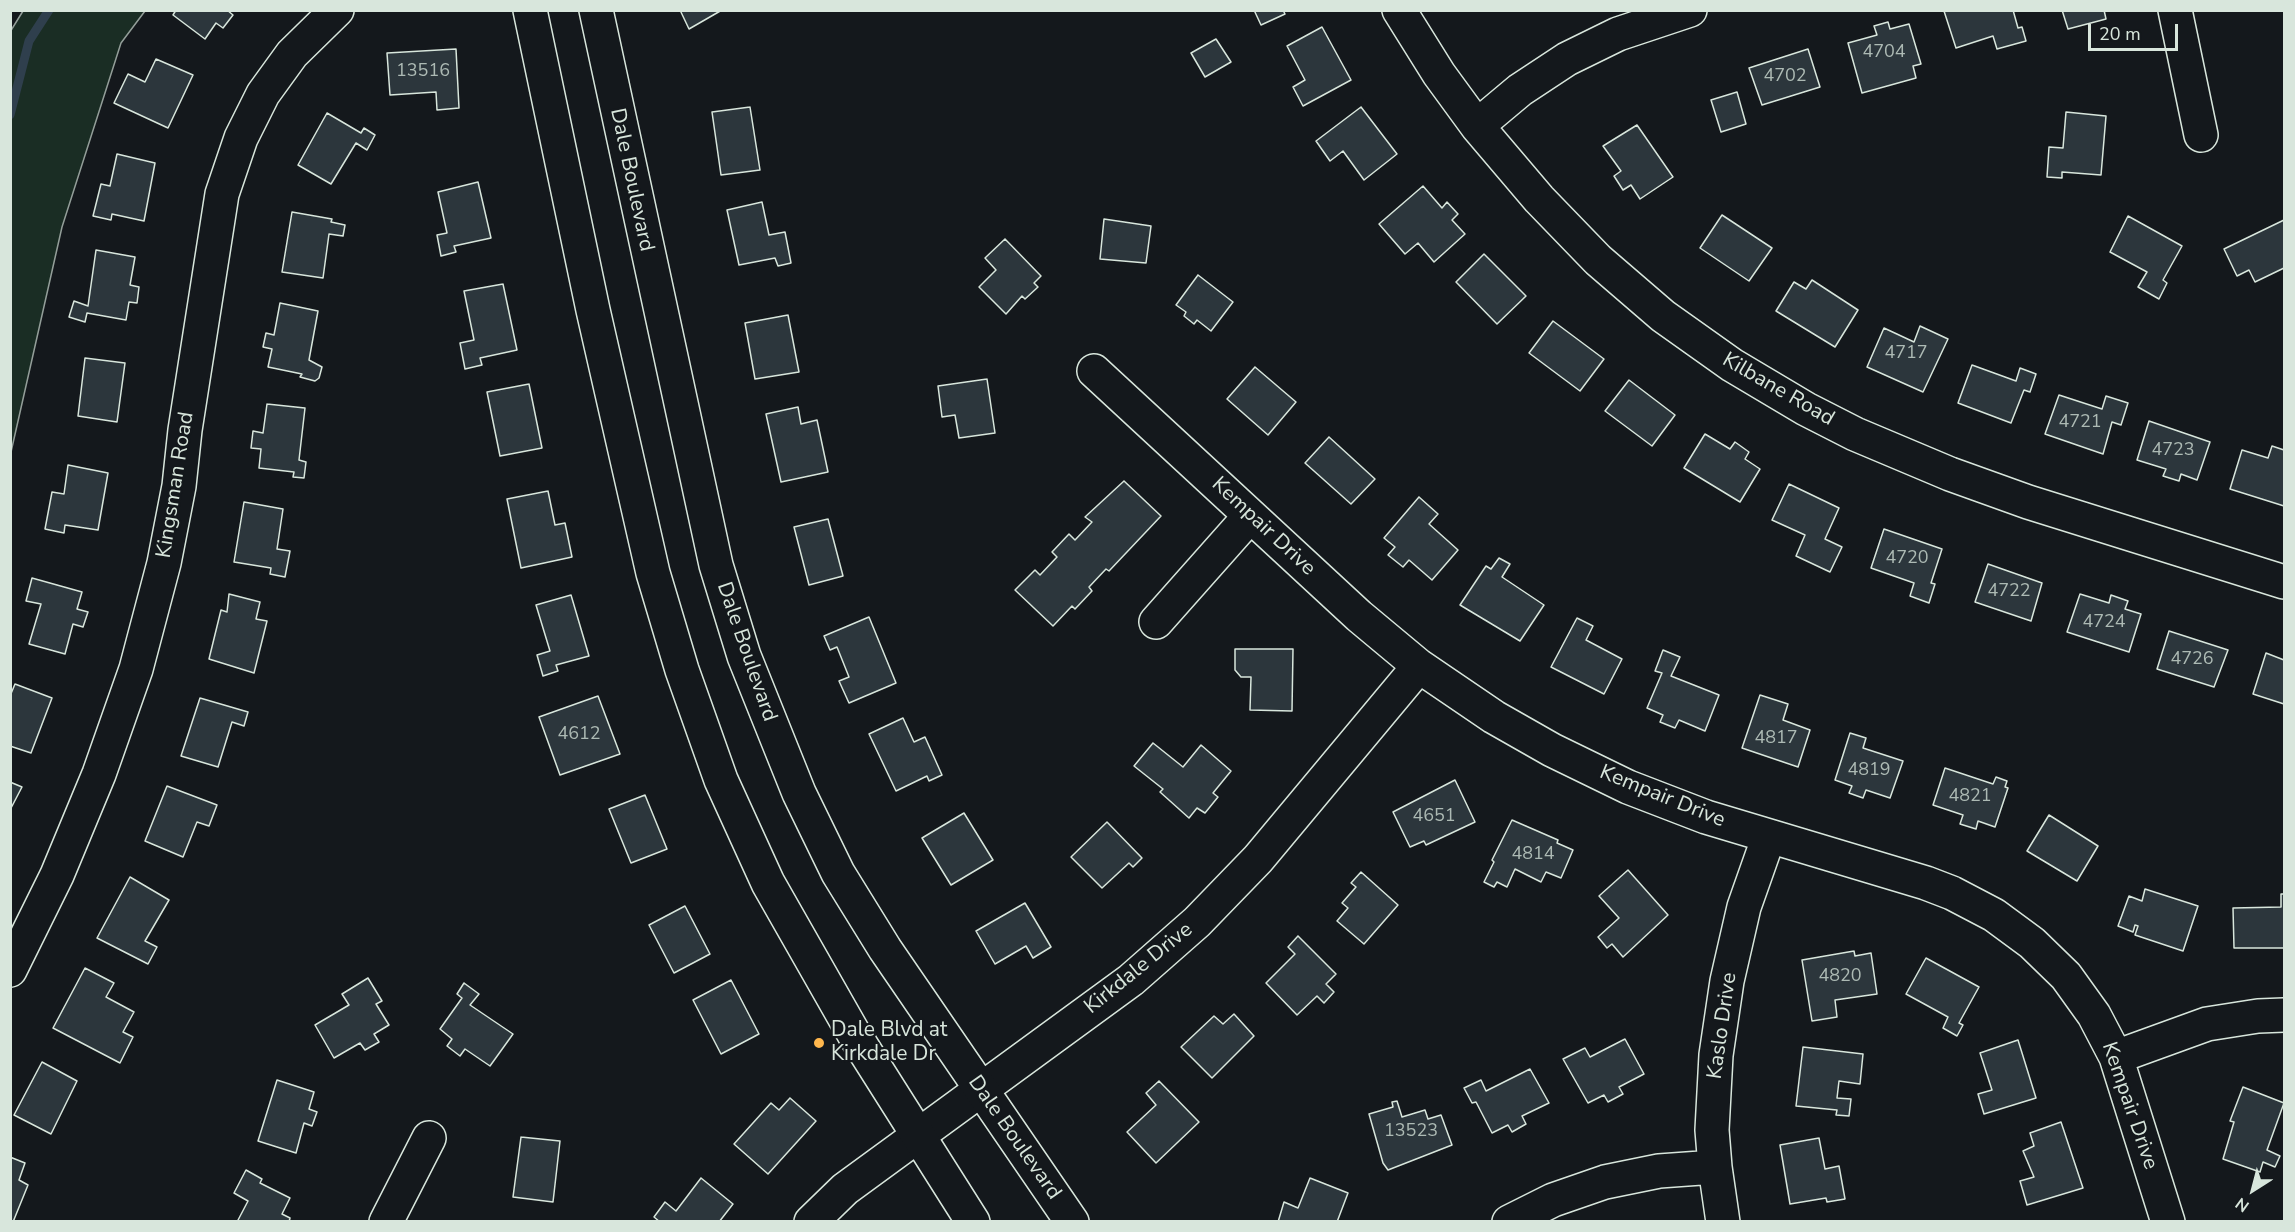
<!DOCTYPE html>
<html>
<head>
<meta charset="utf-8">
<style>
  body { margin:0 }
  #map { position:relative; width:2295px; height:1232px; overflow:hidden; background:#14181c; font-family:"Nunito Sans",sans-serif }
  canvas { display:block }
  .frame { position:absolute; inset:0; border:12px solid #d8e6dc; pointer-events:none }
  .north { position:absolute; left:2223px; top:1160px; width:60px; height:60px; -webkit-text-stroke:4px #14181c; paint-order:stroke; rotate:216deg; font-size:16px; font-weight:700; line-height:24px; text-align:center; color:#d8e6dc }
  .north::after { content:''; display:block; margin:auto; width:21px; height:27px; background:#d8e6dc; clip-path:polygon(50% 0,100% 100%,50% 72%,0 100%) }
  .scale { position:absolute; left:2088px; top:24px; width:90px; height:27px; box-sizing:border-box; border:3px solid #d8e6dc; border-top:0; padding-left:8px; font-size:18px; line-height:21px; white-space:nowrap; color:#d8e6dc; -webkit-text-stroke:4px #14181c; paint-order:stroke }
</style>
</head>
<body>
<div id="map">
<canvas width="2295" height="1232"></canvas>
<div class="frame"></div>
<div class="north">N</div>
<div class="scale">20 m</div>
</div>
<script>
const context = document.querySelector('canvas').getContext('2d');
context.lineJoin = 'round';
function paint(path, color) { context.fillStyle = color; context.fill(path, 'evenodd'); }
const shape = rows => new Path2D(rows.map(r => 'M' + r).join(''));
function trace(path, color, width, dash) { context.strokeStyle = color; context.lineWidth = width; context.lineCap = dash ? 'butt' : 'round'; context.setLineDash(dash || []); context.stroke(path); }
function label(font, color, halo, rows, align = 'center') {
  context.font = font + ' "Nunito Sans",sans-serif'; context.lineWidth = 4.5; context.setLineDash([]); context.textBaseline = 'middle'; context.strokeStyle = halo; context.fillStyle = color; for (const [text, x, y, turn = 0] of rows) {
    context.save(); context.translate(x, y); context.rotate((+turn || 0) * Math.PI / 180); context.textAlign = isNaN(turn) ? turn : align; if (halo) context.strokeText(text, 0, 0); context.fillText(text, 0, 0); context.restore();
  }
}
const green = shape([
  [23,11,145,11,121,43,62,227,11,452,10,32,23,11]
]);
paint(green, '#1a2d24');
trace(green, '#939e99', 1.5);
trace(shape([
  [10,115,29,41,49,10]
]), '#2f3f4d', 9);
const building = shape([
  [176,10,227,10,233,15,223,28,216,23,205,39,173,15,176,10],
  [680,10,722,10,689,29,680,10],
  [1254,10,1283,10,1285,14,1261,25,1254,10],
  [2013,10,2018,28,2022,27,2026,41,1997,49,1993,36,1956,48,1944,11,2013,10],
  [2062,10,2104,10,2106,19,2068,29,2062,10],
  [1888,22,1890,29,1909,24,1921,64,1913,66,1916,78,1862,93,1848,43,1877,35,1874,26,1888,22],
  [1322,27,1351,80,1303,106,1293,87,1305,80,1287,46,1322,27],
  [1216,39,1231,62,1205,77,1191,53,1216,39],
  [456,49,459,108,437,110,436,92,390,95,387,53,456,49],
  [1808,49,1820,87,1762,105,1749,68,1808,49],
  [156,59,193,75,168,128,114,103,128,74,145,82,156,59],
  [1737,92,1746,124,1721,132,1711,100,1737,92],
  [750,107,760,170,721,175,712,112,750,107],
  [1361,107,1397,154,1364,180,1343,151,1330,161,1316,141,1361,107],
  [2066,112,2106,116,2101,175,2062,172,2062,178,2047,177,2049,147,2063,148,2066,112],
  [327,113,361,133,364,128,375,135,367,150,356,143,331,184,298,165,327,113],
  [1637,125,1673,177,1640,199,1631,185,1623,190,1614,176,1621,171,1603,146,1637,125],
  [117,154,155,163,144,221,112,214,111,220,93,216,101,184,110,186,117,154],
  [478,182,491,238,454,246,456,252,441,256,437,235,447,233,438,192,478,182],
  [1423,186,1442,208,1447,202,1458,214,1452,220,1465,234,1434,262,1418,243,1405,254,1379,224,1423,186],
  [762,202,769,235,785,232,791,263,778,266,775,258,739,265,727,210,762,202],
  [292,212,332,219,331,222,345,225,343,236,329,234,323,278,282,272,292,212],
  [1722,215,1772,248,1749,281,1700,248,1722,215],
  [2128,216,2182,246,2163,280,2167,283,2159,299,2138,287,2147,272,2110,252,2128,216],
  [1104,219,1151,226,1146,263,1100,259,1104,219],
  [2284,220,2284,268,2255,282,2249,270,2237,276,2224,249,2284,220],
  [1005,239,1041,276,1034,283,1038,287,1025,299,1022,296,1006,314,979,287,996,270,985,258,1005,239],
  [96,250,135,257,130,285,139,287,137,303,129,302,126,320,87,313,85,322,69,317,74,301,88,306,96,250],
  [1484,254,1526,296,1497,324,1456,282,1484,254],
  [1198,275,1233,302,1211,331,1197,320,1194,324,1184,316,1186,312,1176,305,1198,275],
  [1812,280,1858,310,1835,347,1776,311,1794,282,1806,289,1812,280],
  [503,284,517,350,480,358,482,365,465,369,460,343,474,340,464,291,503,284],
  [280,303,318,311,309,360,322,367,319,378,315,381,300,377,302,374,268,367,272,349,263,347,266,333,274,335,280,303],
  [788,315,799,372,755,379,745,323,788,315],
  [1553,321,1604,359,1580,391,1529,353,1553,321],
  [1920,326,1948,339,1923,392,1867,367,1884,328,1914,342,1920,326],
  [85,358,125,363,117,422,78,416,85,358],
  [1972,365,2016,381,2020,368,2036,374,2030,392,2024,390,2011,423,1958,403,1972,365],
  [1255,367,1296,402,1268,435,1227,399,1255,367],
  [987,379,995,433,959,438,955,415,942,417,938,386,987,379],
  [1629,380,1675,415,1652,446,1605,411,1629,380],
  [529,384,542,448,500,456,487,392,529,384],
  [2059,395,2102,409,2106,396,2128,403,2121,425,2112,422,2103,454,2045,434,2059,395],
  [267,404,305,408,299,460,306,462,304,478,293,477,294,472,259,468,261,449,251,448,253,431,263,433,267,404],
  [798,407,801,424,817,420,828,472,781,482,766,414,798,407],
  [2149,421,2210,442,2197,480,2181,474,2179,481,2163,476,2166,469,2137,460,2149,421],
  [1705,434,1730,449,1735,442,1749,452,1745,459,1760,469,1740,502,1684,468,1705,434],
  [1329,437,1375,479,1351,504,1305,463,1329,437],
  [2272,446,2284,450,2284,506,2230,489,2242,450,2268,458,2272,446],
  [68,465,108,473,98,530,65,525,64,533,45,529,52,492,64,494,68,465],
  [1124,481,1161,516,1109,571,1106,569,1089,587,1092,591,1075,609,1072,606,1053,626,1015,590,1035,570,1040,575,1057,557,1052,552,1069,534,1075,540,1092,522,1085,517,1124,481],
  [1789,484,1839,508,1825,539,1842,547,1830,572,1796,556,1805,535,1772,520,1789,484],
  [548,491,555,525,565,523,572,557,521,568,507,499,548,491],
  [1419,497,1438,514,1429,524,1458,550,1432,580,1409,560,1403,567,1388,555,1395,547,1384,538,1419,497],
  [244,502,283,509,277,549,290,551,285,577,270,574,271,568,234,562,244,502],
  [828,519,843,576,809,585,794,527,828,519],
  [1884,529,1942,549,1931,583,1935,584,1929,603,1910,596,1914,583,1871,568,1884,529],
  [1499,558,1510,564,1502,577,1544,605,1520,641,1460,605,1486,566,1491,569,1499,558],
  [1988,564,2042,583,2031,621,1975,602,1988,564],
  [32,578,82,592,77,609,88,612,83,627,73,624,65,654,29,644,41,604,26,601,32,578],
  [229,594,260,602,256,619,267,621,254,673,209,659,221,610,227,612,229,594],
  [2080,594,2109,603,2111,595,2128,601,2125,609,2141,614,2129,652,2067,632,2080,594],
  [571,595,589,656,556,665,558,671,543,676,537,655,550,651,536,605,571,595],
  [869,617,896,683,849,703,839,681,849,677,837,647,830,650,824,636,869,617],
  [1577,618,1593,626,1586,640,1622,659,1604,694,1551,667,1577,618],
  [2169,631,2228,650,2214,687,2157,669,2169,631],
  [1235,649,1293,649,1292,711,1250,710,1251,677,1241,677,1235,670,1235,649],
  [1663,650,1680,657,1671,676,1719,695,1705,731,1679,720,1675,728,1660,722,1663,715,1647,708,1662,673,1655,671,1663,650],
  [2266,653,2284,660,2284,704,2253,694,2266,653],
  [15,684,52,698,31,753,10,746,10,696,15,684],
  [1760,695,1788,704,1783,720,1810,730,1798,767,1742,748,1760,695],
  [598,696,620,754,560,775,539,717,598,696],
  [200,698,248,712,244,726,232,722,218,767,181,756,200,698],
  [903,718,914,742,925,737,942,775,929,781,927,776,896,791,869,734,903,718],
  [1850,733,1866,738,1863,748,1903,761,1890,798,1866,790,1863,798,1849,793,1852,786,1835,780,1850,733],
  [1153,743,1183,767,1201,745,1231,771,1213,793,1218,797,1205,813,1197,808,1189,818,1160,792,1163,789,1134,766,1153,743],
  [1945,768,1993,784,1996,777,2007,781,2005,787,2008,788,1995,827,1978,821,1976,829,1960,824,1963,815,1933,805,1945,768],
  [1455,780,1475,822,1426,845,1424,841,1410,847,1393,812,1455,780],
  [10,782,22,787,10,810,10,782],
  [167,786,217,805,209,826,197,822,183,857,145,841,167,786],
  [645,795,667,849,631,863,609,809,645,795],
  [964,813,993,860,951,885,922,838,964,813],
  [2049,815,2098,846,2077,881,2027,851,2049,815],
  [1512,820,1558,840,1557,843,1573,850,1561,878,1546,872,1541,882,1515,869,1507,887,1497,882,1494,887,1484,882,1494,862,1492,860,1512,820],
  [1107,822,1142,858,1133,867,1129,863,1102,888,1071,857,1107,822],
  [1628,870,1668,915,1623,957,1612,944,1607,948,1598,937,1619,918,1599,896,1628,870],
  [1361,872,1398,905,1364,944,1337,921,1348,908,1342,903,1356,887,1351,883,1361,872],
  [130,877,169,900,145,941,157,947,148,964,97,938,130,877],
  [2145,889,2198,906,2183,951,2135,935,2138,926,2135,925,2133,932,2118,926,2129,896,2142,901,2145,889],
  [2281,894,2284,894,2284,948,2234,948,2233,908,2281,907,2281,894],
  [1025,903,1051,947,1033,958,1026,946,995,964,976,931,1025,903],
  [685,906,710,954,674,973,649,925,685,906],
  [1298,936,1336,974,1326,984,1334,992,1324,1003,1317,996,1297,1015,1266,983,1295,954,1288,947,1298,936],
  [1854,951,1855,956,1871,953,1877,994,1835,1000,1837,1017,1812,1021,1802,960,1854,951],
  [1926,958,1979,987,1959,1023,1963,1025,1957,1036,1943,1028,1948,1017,1906,994,1926,958],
  [85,968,114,983,106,997,134,1012,123,1032,133,1037,120,1063,53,1028,85,968],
  [368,978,382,1001,376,1004,389,1025,374,1034,379,1042,365,1050,360,1043,334,1058,315,1025,349,1005,342,994,368,978],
  [731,980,759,1034,721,1054,693,1000,731,980],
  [464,983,479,994,470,1005,513,1034,490,1066,465,1049,460,1056,447,1046,452,1039,440,1029,462,998,457,994,464,983],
  [1234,1014,1254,1036,1212,1078,1181,1047,1214,1016,1223,1024,1234,1014],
  [1625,1039,1644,1074,1619,1087,1623,1094,1608,1102,1604,1095,1588,1103,1563,1059,1585,1048,1590,1057,1625,1039],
  [2018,1040,2036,1098,1984,1114,1978,1094,1992,1090,1980,1053,2018,1040],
  [1803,1047,1863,1054,1860,1084,1839,1081,1837,1098,1851,1099,1849,1116,1836,1115,1837,1110,1796,1106,1803,1047],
  [42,1062,77,1081,51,1134,14,1115,42,1062],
  [1530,1069,1549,1103,1522,1116,1526,1124,1512,1132,1508,1125,1492,1133,1476,1102,1472,1103,1464,1088,1481,1080,1486,1091,1530,1069],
  [277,1080,314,1092,309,1109,317,1112,312,1126,304,1123,296,1153,258,1141,277,1080],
  [1159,1081,1199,1122,1156,1163,1127,1132,1156,1105,1146,1093,1159,1081],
  [2243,1087,2284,1103,2267,1150,2280,1156,2275,1167,2263,1162,2260,1172,2223,1159,2234,1122,2230,1121,2243,1087],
  [790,1098,816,1121,768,1174,734,1144,771,1103,779,1110,790,1098],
  [1397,1101,1402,1117,1425,1110,1428,1119,1441,1115,1452,1145,1388,1170,1383,1163,1369,1114,1393,1107,1392,1102,1397,1101],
  [2061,1122,2083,1188,2027,1205,2020,1181,2034,1177,2023,1151,2034,1146,2030,1133,2061,1122],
  [521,1137,560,1141,553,1202,513,1197,521,1137],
  [1819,1138,1825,1169,1839,1166,1845,1199,1827,1202,1826,1198,1790,1204,1780,1145,1819,1138],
  [10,1157,25,1163,19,1180,28,1185,13,1222,10,1222,10,1157],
  [246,1170,262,1179,260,1183,290,1198,282,1214,290,1218,289,1222,237,1222,248,1201,234,1193,246,1170],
  [701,1178,733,1204,719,1222,660,1222,654,1217,665,1202,676,1211,701,1178],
  [1310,1178,1348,1193,1337,1222,1278,1222,1284,1202,1298,1208,1310,1178]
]);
paint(building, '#2c363c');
trace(building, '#d8e6dc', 1.5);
const minor = shape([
  [1399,10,1439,74,1477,126,1539,199,1598,260,1663,316,1732,365,1806,409,1855,434,1950,474,2028,502,2284,582],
  [2175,10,2201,135],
  [1477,126,1520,90,1567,59,1618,34,1690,10],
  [1094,371,1359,616,1419,666,1494,717,1552,750,1628,787,1706,817,1926,883,1952,893,1994,915,2032,943,2066,976,2094,1015,2116,1057,2168,1222],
  [1156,622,1250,516],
  [10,970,57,875,99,774,136,669,164,563,179,486,185,430,222,194,241,138,263,94,292,54,337,10],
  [2116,1057,2207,1024,2258,1016,2284,1015],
  [386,1222,429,1138],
  [811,1222,845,1189,1131,980,1197,922,1258,859,1419,666],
  [1509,1222,1553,1200,1605,1182,1659,1171,1715,1167],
  [1723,1222,1715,1167,1712,1130,1716,1055,1727,981,1744,907,1769,836]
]);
const major = shape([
  [530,10,593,310,653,573,682,670,721,780,768,883,854,1034,973,1222],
  [596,10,716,565,744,656,799,793,838,873,885,949,1072,1222]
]);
trace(minor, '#d8e6dc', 36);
trace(major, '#d8e6dc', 36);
trace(minor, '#14181c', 33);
trace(major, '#14181c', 33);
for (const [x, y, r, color] of [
  [819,1043,6,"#ffb74d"]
]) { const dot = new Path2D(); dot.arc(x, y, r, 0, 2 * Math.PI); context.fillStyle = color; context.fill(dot); trace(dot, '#14181c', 2); }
label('18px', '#adbab4', null, [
  ["4704",1884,53],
  ["13516",423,72],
  ["4702",1785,77],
  ["4717",1906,354],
  ["4721",2080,423],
  ["4723",2173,451],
  ["4720",1907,559],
  ["4722",2009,592],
  ["4724",2104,623],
  ["4726",2192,660],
  ["4612",579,735],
  ["4817",1776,739],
  ["4819",1869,771],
  ["4821",1970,797],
  ["4651",1434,817],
  ["4814",1533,855],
  ["4820",1840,977],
  ["13523",1411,1132]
]);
label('21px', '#d8e6dc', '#14181c', [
  ["Dale Boulevard",631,180,78],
  ["Kilbane Road",1778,390,30],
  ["Kingsman Road",176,485,-81],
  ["Kempair Drive",1263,527,43],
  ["Dale Boulevard",746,652,71],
  ["Kempair Drive",1662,797,22],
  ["Kirkdale Drive",1139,969,-39],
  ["Kaslo Drive",1723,1026,-82],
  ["Kempair Drive",2129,1106,71],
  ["Dale Boulevard",1014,1138,55]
]);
label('21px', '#d8e6dc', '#14181c', [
  ["Dale Blvd at",831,1031],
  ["Kirkdale Dr",831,1055]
], 'left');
</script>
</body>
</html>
